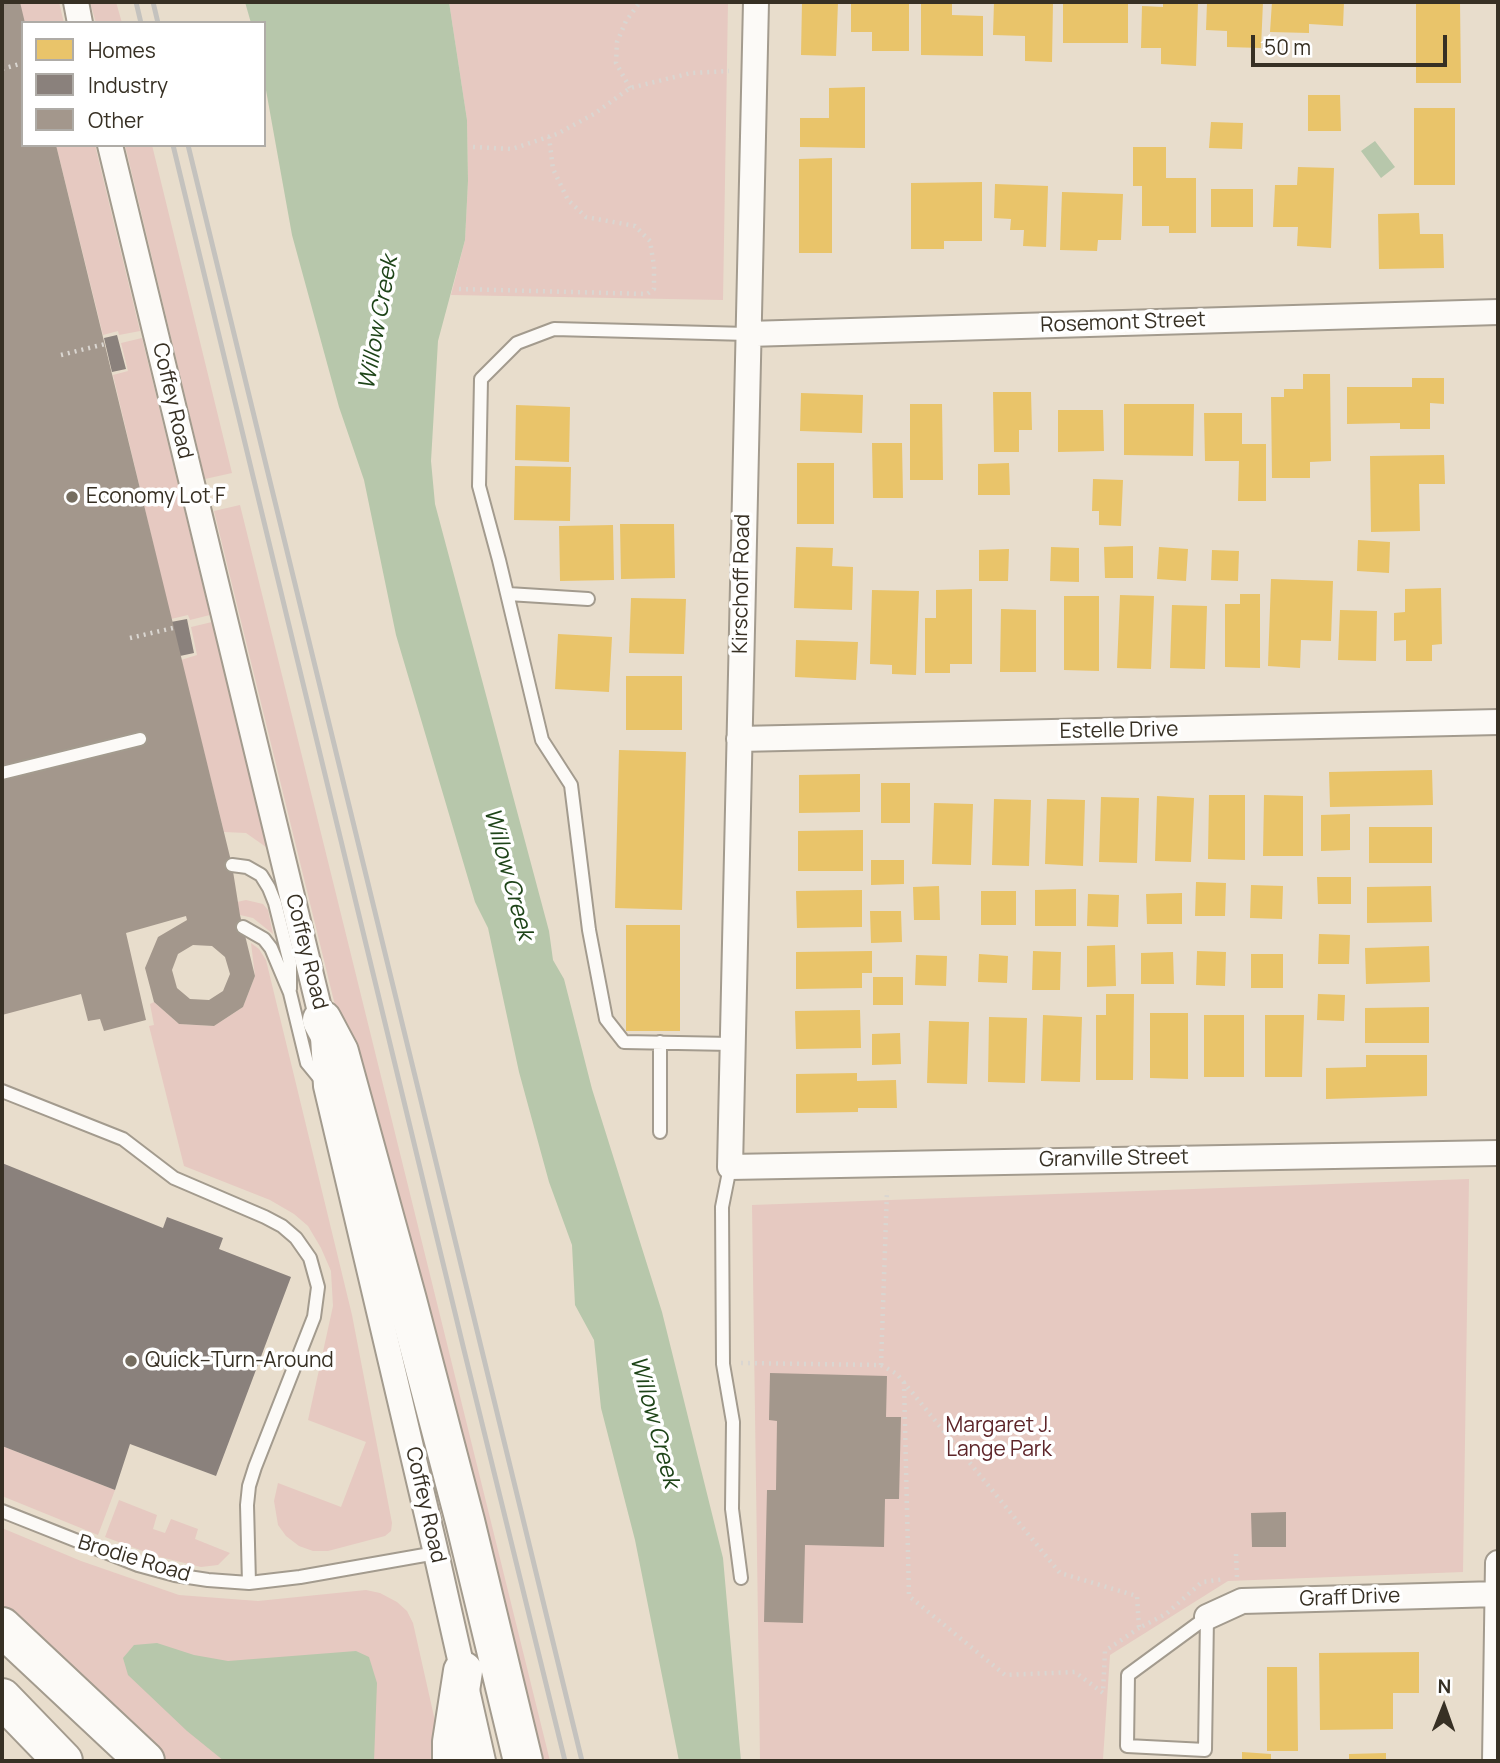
<!DOCTYPE html>
<html>
<head>
<meta charset="utf-8">
<style>
  body { margin:0 }
  #map { position:relative; width:1500px; height:1763px; overflow:hidden; background:#e8ddcc; font-family:Manrope,sans-serif }
  canvas { display:block }
  .frame { position:absolute; inset:0; border:4px solid #373024; pointer-events:none }
  .legend { position:absolute; left:21px; top:21px; width:245px; height:126px; box-sizing:border-box; background:#fff; border:2px solid #afaca7; margin:0; padding:9px 12px; list-style:none; font-size:21px; color:#373024 }
  .legend li { display:flex; align-items:center; gap:14px; height:35px }
  .legend b { width:35px; border:2px solid #afaca7 }
  .north { position:absolute; left:1409px; top:1672px; width:70px; height:70px; -webkit-text-stroke:5px #fff; paint-order:stroke; rotate:1deg; font-size:19px; font-weight:700; line-height:28px; text-align:center; color:#373024 }
  .north::after { content:''; display:block; margin:auto; width:24px; height:32px; background:#373024; clip-path:polygon(50% 0,100% 100%,50% 72%,0 100%) }
  .scale { position:absolute; left:1251px; top:35px; width:196px; height:32px; box-sizing:border-box; border:4px solid #373024; border-top:0; padding-left:9px; font-size:21px; line-height:24px; white-space:nowrap; color:#373024; -webkit-text-stroke:5px #fff; paint-order:stroke }
</style>
</head>
<body>
<div id="map">
<canvas width="1500" height="1763"></canvas>
<div class="frame"></div>
<ul class="legend">
<li><b style="height:19px;background:#e9c46a"></b>Homes</li>
<li><b style="height:19px;background:#8a817c"></b>Industry</li>
<li><b style="height:19px;background:#a3978c"></b>Other</li>
</ul>
<div class="north">N</div>
<div class="scale">50 m</div>
</div>
<script>
const context = document.querySelector('canvas').getContext('2d');
context.lineJoin = 'round';
function paint(path, color) { context.fillStyle = color; context.fill(path, 'evenodd'); }
const shape = rows => new Path2D(rows.map(r => 'M' + r).join(''));
function trace(path, color, width, dash) { context.strokeStyle = color; context.lineWidth = width; context.lineCap = dash ? 'butt' : 'round'; context.setLineDash(dash || []); context.stroke(path); }
function label(font, color, halo, rows, align = 'center') {
  context.font = font + ' Manrope,sans-serif'; context.lineWidth = 7; context.setLineDash([]); context.textBaseline = 'middle'; context.strokeStyle = halo; context.fillStyle = color; for (const [text, x, y, turn = 0] of rows) {
    context.save(); context.translate(x, y); context.rotate((+turn || 0) * Math.PI / 180); context.textAlign = isNaN(turn) ? turn : align; if (halo) context.strokeText(text, 0, 0); context.fillText(text, 0, 0); context.restore();
  }
}
paint(shape([
  [19,2,59,2,64,23,24,23],
  [90,2,116,2,122,23,96,23],
  [449,2,728,2,723,300,451,295,465,240,468,181,467,120],
  [56,145,95,145,140,331,119,335,118,331,103,335],
  [125,145,152,145,232,473,205,479],
  [142,338,210,615,190,620,188,615,171,619,113,375,128,371,121,343],
  [240,505,550,1761,533,1761,366,1132,214,511],
  [212,622,267,844,266,847,246,833,224,832,181,660,197,655,191,627],
  [246,900,263,904,268,910,273,934,253,918,240,915,237,902],
  [251,943,259,949,266,960,352,1315,392,1523,391,1531,385,1536,328,1551,313,1551,299,1546,286,1536,278,1525,274,1501,278,1483,341,1507,366,1442,308,1420,333,1306,331,1271,321,1248,308,1226,294,1214,270,1200,184,1166,149,1026,154,1025,150,1004,154,1002,179,1024,214,1026,243,1007,255,976],
  [1469,1179,1463,1572,1228,1581,1110,1655,1103,1759,760,1761,752,1205],
  [2,1446,115,1490,98,1535,2,1496],
  [119,1500,157,1515,153,1529,165,1533,171,1519,198,1529,195,1539,230,1553,218,1565,201,1567,156,1556,105,1537],
  [2,1528,81,1561,179,1595,258,1601,366,1590,380,1593,397,1602,407,1611,413,1623,444,1761,168,1761,2,1607]
]), '#e6c9c1');
paint(shape([
  [245,2,449,2,467,120,468,181,465,240,438,341,431,461,435,504,549,931,553,960,564,979,592,1089,662,1312,716,1530,723,1558,741,1761,679,1761,635,1540,601,1408,594,1340,575,1305,572,1245,549,1182,519,1072,488,928,475,902,396,635,364,480,339,407,292,235,264,79,264,23,251,23],
  [1375,141,1395,167,1381,178,1361,151],
  [157,1643,194,1655,228,1661,356,1651,369,1657,377,1683,374,1761,224,1761,187,1731,128,1675,123,1658,134,1645]
]), '#b7c7ab');
paint(shape([
  [802,2,838,2,836,56,801,55],
  [851,2,909,2,909,51,872,51,872,32,851,32],
  [921,2,952,2,952,15,983,16,983,56,921,55],
  [994,2,1053,2,1052,62,1025,61,1025,36,993,35],
  [1063,2,1128,4,1128,43,1063,43],
  [1163,2,1198,2,1196,66,1161,64,1161,48,1141,48,1142,6,1163,7],
  [1207,2,1263,2,1261,48,1227,47,1227,31,1206,30],
  [1272,2,1344,2,1343,26,1309,24,1309,33,1270,32],
  [1416,2,1460,2,1461,83,1416,83],
  [865,87,865,148,800,147,800,118,829,118,829,88],
  [1308,95,1340,95,1341,131,1308,131],
  [1414,108,1455,108,1455,185,1414,185],
  [1211,122,1243,123,1242,149,1209,148],
  [1133,147,1166,147,1166,178,1196,178,1196,233,1169,233,1169,226,1142,226,1142,186,1133,186],
  [832,158,832,253,799,253,799,159],
  [1298,167,1334,168,1331,248,1297,246,1298,227,1273,227,1275,185,1297,185],
  [982,182,982,241,944,241,944,249,911,249,911,183],
  [995,184,1048,186,1046,247,1023,246,1024,230,1010,230,1011,219,994,218],
  [1211,189,1253,189,1253,227,1211,227],
  [1062,192,1123,194,1121,240,1098,240,1097,251,1060,250],
  [1419,213,1420,234,1443,234,1444,268,1379,269,1378,214],
  [1303,374,1330,374,1331,461,1310,462,1310,478,1272,478,1271,397,1284,397,1284,389,1303,389],
  [1412,378,1444,378,1444,404,1430,403,1430,429,1400,429,1400,423,1347,424,1347,387,1412,387],
  [993,392,1031,392,1032,430,1019,430,1019,452,994,452],
  [801,393,863,395,862,433,800,431],
  [910,404,942,404,943,480,910,480],
  [1124,404,1194,404,1193,456,1124,455],
  [516,405,570,407,569,462,515,460],
  [1058,410,1103,410,1104,451,1058,452],
  [1204,413,1242,413,1242,444,1266,444,1266,501,1238,501,1239,461,1205,461],
  [872,443,902,443,903,498,873,498],
  [1444,455,1445,484,1419,484,1420,531,1371,532,1370,456],
  [797,463,834,463,834,524,797,524],
  [1009,463,1010,495,978,495,978,464],
  [515,466,571,467,570,521,514,520],
  [1093,479,1123,480,1121,526,1099,525,1099,511,1092,511],
  [620,524,674,524,675,578,621,579],
  [613,525,614,580,560,581,559,526],
  [1358,540,1390,542,1389,573,1357,571],
  [1133,546,1133,578,1105,578,1104,547],
  [796,547,833,548,832,566,853,567,852,610,794,608],
  [1051,547,1079,548,1079,582,1050,581],
  [1159,547,1188,549,1186,581,1157,579],
  [1009,549,1008,581,979,581,979,550],
  [1212,550,1239,551,1238,581,1211,580],
  [1271,579,1333,581,1331,641,1301,640,1300,668,1268,666],
  [1441,588,1442,644,1432,645,1432,661,1406,661,1406,640,1394,641,1394,613,1405,612,1405,589],
  [972,589,972,664,950,664,950,673,925,673,925,618,936,618,936,590],
  [872,590,919,591,916,675,892,674,892,665,870,664],
  [1240,594,1260,594,1260,668,1225,667,1225,604,1240,604],
  [1120,595,1154,596,1151,669,1117,668],
  [1064,596,1099,596,1099,671,1064,670],
  [631,598,686,599,684,654,629,653],
  [1172,605,1207,606,1205,669,1170,668],
  [1001,609,1036,610,1036,672,1000,672],
  [1340,610,1377,611,1376,661,1338,660],
  [558,634,612,637,609,692,555,689],
  [796,640,858,642,856,680,795,677],
  [626,676,682,676,682,730,626,730],
  [619,750,686,752,682,910,615,908],
  [1432,770,1433,805,1330,807,1329,772],
  [860,774,860,812,799,813,799,775],
  [881,783,910,783,910,823,881,823],
  [1209,795,1245,795,1245,860,1208,859],
  [1264,795,1303,796,1303,856,1263,856],
  [1157,796,1194,798,1191,862,1155,861],
  [1101,797,1139,798,1137,863,1099,862],
  [994,799,1031,800,1029,866,992,865],
  [1047,799,1085,800,1083,866,1045,864],
  [934,803,973,804,971,865,932,864],
  [1350,814,1350,850,1321,851,1321,815],
  [1369,827,1432,827,1432,863,1369,863],
  [863,830,863,871,798,871,798,831],
  [871,860,904,860,904,884,871,885],
  [1317,877,1351,877,1351,904,1318,904],
  [1196,882,1226,883,1225,916,1195,916],
  [1251,885,1283,886,1282,919,1250,918],
  [939,886,940,920,914,920,913,887],
  [1431,886,1432,922,1367,923,1367,887],
  [1076,889,1076,926,1035,926,1035,890],
  [862,890,862,927,797,928,796,891],
  [981,891,1016,891,1016,925,981,925],
  [1182,893,1182,924,1147,924,1146,894],
  [1088,894,1119,895,1118,927,1087,926],
  [870,911,901,911,902,942,871,943],
  [626,925,680,925,680,1031,626,1031],
  [1319,934,1350,935,1349,964,1318,964],
  [1115,945,1116,986,1087,987,1087,946],
  [1429,946,1430,982,1366,984,1365,948],
  [872,951,872,973,862,973,862,988,796,989,796,952],
  [1033,951,1061,952,1060,990,1032,990],
  [1197,951,1226,952,1225,986,1196,985],
  [1173,952,1174,984,1141,984,1141,953],
  [979,954,1008,956,1007,983,978,982],
  [1251,954,1283,954,1283,988,1251,988],
  [916,955,947,956,946,986,915,985],
  [873,977,903,977,903,1005,873,1005],
  [1106,994,1134,994,1133,1080,1096,1080,1096,1015,1106,1015],
  [1318,994,1345,995,1344,1021,1317,1020],
  [1429,1007,1429,1043,1365,1043,1365,1008],
  [860,1010,861,1048,796,1049,795,1011],
  [1150,1013,1188,1013,1188,1079,1150,1078],
  [1043,1015,1082,1017,1080,1082,1041,1081],
  [1204,1015,1244,1015,1244,1077,1204,1077],
  [1265,1015,1304,1015,1302,1077,1265,1077],
  [989,1017,1027,1018,1025,1083,988,1082],
  [929,1021,969,1022,967,1084,927,1083],
  [900,1033,901,1064,872,1065,872,1034],
  [1366,1055,1427,1055,1427,1096,1326,1099,1326,1068,1366,1067],
  [857,1073,857,1081,896,1080,897,1108,858,1108,858,1112,796,1113,796,1074],
  [1419,1652,1419,1693,1393,1693,1393,1729,1320,1730,1319,1653],
  [1267,1667,1297,1667,1298,1751,1267,1751],
  [1242,1752,1271,1754,1271,1761,1242,1761],
  [1386,1753,1386,1761,1349,1761,1349,1754]
]), '#e9c46a');
paint(shape([
  [117,335,126,369,112,372,104,338],
  [187,619,194,653,180,656,171,622],
  [2,1163,163,1228,167,1217,223,1238,219,1249,291,1277,216,1476,130,1444,115,1490,2,1446]
]), '#8a817c');
paint(shape([
  [2,2,20,2,25,23,23,23,23,145,56,145,232,865,240,915,255,976,243,1007,214,1026,179,1024,154,1002,145,968,158,937,187,920,186,916,126,933,146,1020,104,1031,100,1019,88,1021,81,994,2,1015],
  [193,945,212,946,225,957,230,974,223,991,209,1000,190,999,177,988,172,970,178,954],
  [770,1373,887,1376,886,1417,901,1417,899,1499,885,1499,884,1547,805,1545,803,1623,764,1622,767,1490,776,1490,777,1421,769,1420],
  [1286,1512,1286,1547,1252,1547,1251,1513]
]), '#a3978c');
const service = shape([
  [508,594,588,599],
  [2,773,140,739],
  [232,865,247,867,261,875,269,888,275,903,290,963,290,989],
  [243,927,264,939,271,948,290,993,307,1063,321,1080],
  [660,1042,660,1132],
  [732,1044,624,1042,606,1019,589,930,571,785,542,740,499,560,479,486,481,379,517,343,554,329,748,334],
  [2,1091,123,1139,174,1178,265,1217,282,1226,296,1238,310,1258,318,1287,314,1317,255,1467,249,1486,247,1505,249,1583],
  [730,1167,722,1207,723,1364,733,1422,732,1509,741,1578],
  [2,1511,138,1565,175,1575,208,1580,249,1583,300,1577,436,1553],
  [1207,1617,1205,1750,1127,1746,1128,1675,1207,1617]
]);
const minor = shape([
  [76,2,80,23],
  [756,2,730,1167,1498,1153],
  [110,145,322,1020,326,1086,436,1553,483,1761],
  [748,334,1498,312],
  [739,739,1498,722],
  [1207,1617,1242,1601,1498,1594],
  [1495,1761,1498,1563]
]);
const primary = shape([
  [322,1020,339,1052,407,1300,465,1521,523,1761],
  [2,1627,145,1761],
  [2,1698,63,1761],
  [452,1761,452,1742,463,1671]
]);
trace(service, '#a39b8e', 16);
trace(minor, '#a39b8e', 28);
trace(primary, '#a39b8e', 42);
trace(shape([
  [2,69,23,63],
  [630,88,616,63,617,42,626,21,640,2],
  [473,147,512,149,557,134,594,114,630,88,691,73,729,71],
  [459,289,647,294,654,289,654,266,650,241,635,226,586,217,568,200,553,169,549,137],
  [61,355,105,344],
  [130,638,173,628],
  [741,1363,881,1365,887,1190],
  [881,1365,897,1374,1060,1573,1137,1596,1139,1628,1166,1614,1202,1582,1225,1579],
  [904,1382,909,1596,1005,1675,1075,1672,1103,1693,1105,1651,1139,1628],
  [1236,1554,1237,1578]
]), '#dad6d1', 4.5, [2, 5]);
trace(service, '#fcfaf7', 12);
trace(minor, '#fcfaf7', 24);
trace(primary, '#fcfaf7', 38);
trace(shape([
  [136,2,141,23],
  [153,2,158,23],
  [173,145,464,1350,565,1761],
  [188,145,582,1761]
]), '#c4c2be', 5);
for (const [x, y, r, color] of [
  [72,497,7,"#756d5f"],
  [131,1361,7,"#756d5f"]
]) { const dot = new Path2D(); dot.arc(x, y, r, 0, 2 * Math.PI); context.fillStyle = color; context.fill(dot); trace(dot, '#fff', 2.5); }
label('21px', '#373024', '#fff', [
  ["Rosemont Street",1123,323,-2],
  ["Coffey Road",172,401,77],
  ["Kirschoff Road",742,584,-89],
  ["Estelle Drive",1119,731,-1],
  ["Coffey Road",306,952,76],
  ["Granville Street",1114,1159,-1],
  ["Coffey Road",425,1505,77],
  ["Brodie Road",134,1559,17],
  ["Graff Drive",1350,1598,-2]
]);
label('21px', '#373024', '#fff', [
  ["Economy Lot F",86,497],
  ["Quick–Turn-Around",145,1361]
], 'left');
label('21px', '#5d2529', '#fff', [
  ["Margaret J.",999,1426],
  ["Lange Park",999,1450]
]);
label('italic 23px', '#1e4418', '#fff', [
  ["Willow Creek",379,323,-80],
  ["Willow Creek",508,874,75],
  ["Willow Creek",654,1422,75]
]);
</script>
</body>
</html>
